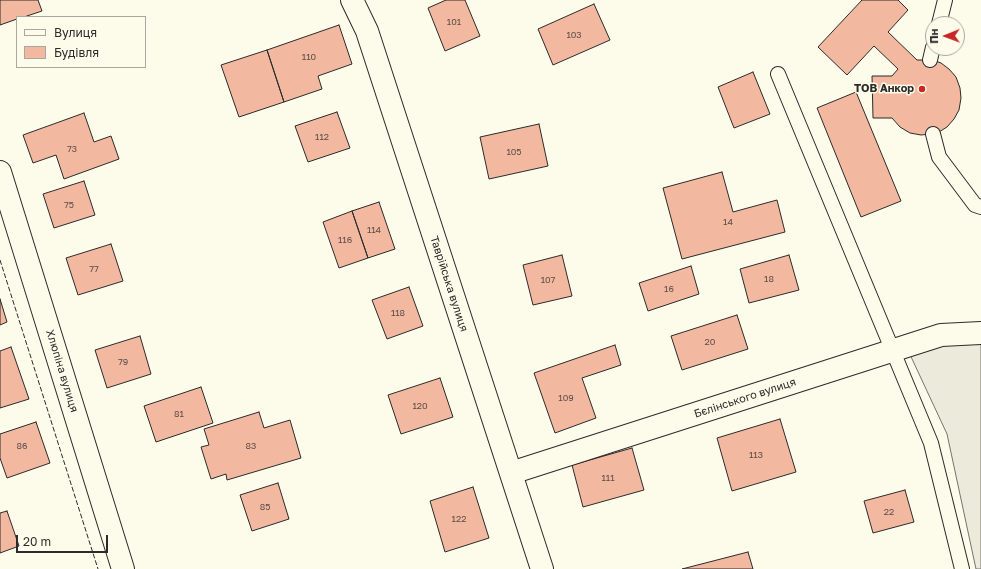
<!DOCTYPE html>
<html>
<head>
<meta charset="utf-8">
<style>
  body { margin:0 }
  #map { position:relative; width:981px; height:569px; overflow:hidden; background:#fdfbea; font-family:"Golos Text",sans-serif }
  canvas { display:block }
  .legend { position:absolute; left:16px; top:16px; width:130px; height:52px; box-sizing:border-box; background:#fdfbea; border:1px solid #a9a89e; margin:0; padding:5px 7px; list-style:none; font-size:12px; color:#2b2b2b }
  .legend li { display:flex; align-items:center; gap:8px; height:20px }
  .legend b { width:20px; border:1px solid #a9a89e }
  .north { position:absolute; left:925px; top:16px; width:40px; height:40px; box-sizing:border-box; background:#fdfbea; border:1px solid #a9a89e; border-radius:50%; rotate:269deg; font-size:11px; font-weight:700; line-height:16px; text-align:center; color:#2b2b2b }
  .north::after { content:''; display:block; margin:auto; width:14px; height:18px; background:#c62828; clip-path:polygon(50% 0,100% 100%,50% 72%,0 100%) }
  .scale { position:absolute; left:16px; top:535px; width:92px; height:18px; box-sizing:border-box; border:2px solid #2b2b2b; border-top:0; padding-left:5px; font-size:12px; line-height:14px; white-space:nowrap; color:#2b2b2b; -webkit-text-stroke:3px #fdfbea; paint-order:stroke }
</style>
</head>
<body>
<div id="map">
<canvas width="981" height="569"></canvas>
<ul class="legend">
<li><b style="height:5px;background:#fdfbea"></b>Вулиця</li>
<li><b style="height:11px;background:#f2b8a0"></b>Будівля</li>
</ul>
<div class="north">Пн</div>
<div class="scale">20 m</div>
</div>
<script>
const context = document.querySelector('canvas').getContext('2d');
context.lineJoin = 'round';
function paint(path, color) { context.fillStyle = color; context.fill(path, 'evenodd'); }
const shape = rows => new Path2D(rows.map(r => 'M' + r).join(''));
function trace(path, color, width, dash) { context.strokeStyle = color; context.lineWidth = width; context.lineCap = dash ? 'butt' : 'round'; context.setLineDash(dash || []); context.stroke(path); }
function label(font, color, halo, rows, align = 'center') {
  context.font = font + ' "Golos Text",sans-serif'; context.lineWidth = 3; context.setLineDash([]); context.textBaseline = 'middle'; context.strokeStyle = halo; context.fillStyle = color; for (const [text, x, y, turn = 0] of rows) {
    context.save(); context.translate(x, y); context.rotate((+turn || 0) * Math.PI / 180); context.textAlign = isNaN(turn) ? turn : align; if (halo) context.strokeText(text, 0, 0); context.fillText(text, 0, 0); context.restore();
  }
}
const parking = shape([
  [981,333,981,569,976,569,947,434,906,346,981,333]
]);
paint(parking, '#eceadb');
trace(parking, '#74746e', 1);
const building = shape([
  [0,0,38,0,42,11,24,17,17,17,17,19,0,25,0,0],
  [446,0,465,0,480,36,445,51,428,8,446,0],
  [862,0,898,0,908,10,888,32,917,60,933,60,941,63,949,69,956,77,960,88,961,98,959,110,954,119,947,127,939,132,930,134,921,135,910,133,900,127,892,118,873,118,872,76,892,76,898,69,874,46,847,75,818,47,862,0],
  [594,4,610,40,553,65,538,29,594,4],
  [339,25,352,64,318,76,322,89,284,102,267,50,339,25],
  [267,50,284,102,239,117,221,65,267,50],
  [753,72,770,114,734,128,718,87,753,72],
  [856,92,901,201,861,217,817,108,856,92],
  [337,112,350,148,308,162,295,126,337,112],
  [84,113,94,142,111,136,119,159,64,179,56,155,33,163,23,135,84,113],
  [539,124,548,166,489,179,480,137,539,124],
  [722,172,733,212,777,200,785,232,682,259,663,188,722,172],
  [84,181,95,215,54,228,43,194,84,181],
  [379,202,395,249,368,258,352,211,379,202],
  [352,211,368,258,339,268,323,222,352,211],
  [111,244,123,281,78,295,66,258,111,244],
  [562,255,572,296,533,305,523,265,562,255],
  [789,255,799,290,749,303,740,269,789,255],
  [691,266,699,294,648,311,639,283,691,266],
  [409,287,423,326,387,339,372,300,409,287],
  [0,299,7,322,0,325,0,299],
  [737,315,748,349,682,370,671,336,737,315],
  [140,336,151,374,107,388,95,350,140,336],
  [615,345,621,365,582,378,596,418,555,433,534,373,615,345],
  [11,347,29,399,0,408,0,351,11,347],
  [440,378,453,417,401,434,388,395,440,378],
  [201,387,213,423,156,442,144,406,201,387],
  [259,412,264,428,290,420,301,458,227,480,226,474,211,479,201,447,209,445,204,429,259,412],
  [780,419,796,472,732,491,717,438,780,419],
  [36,422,50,463,7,478,0,458,0,434,36,422],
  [632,448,644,490,583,507,572,465,632,448],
  [278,483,289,519,252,531,240,495,278,483],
  [473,487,489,538,445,552,430,501,473,487],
  [905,490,914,522,873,533,864,501,905,490],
  [7,511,19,546,0,553,0,513,7,511],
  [748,552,753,569,682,569,748,552]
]);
paint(building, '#f2b8a0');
trace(building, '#2b2b2b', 1);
const lane = shape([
  [939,24,945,0],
  [930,60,933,47],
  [778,74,931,443,962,569],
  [933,134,939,157,975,205,981,207]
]);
const street = shape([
  [352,0,367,31,542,569],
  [0,172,123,569],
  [511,473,941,335,981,333]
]);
trace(lane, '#2b2b2b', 16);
trace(street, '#2b2b2b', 24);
trace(lane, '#fdfbea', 14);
trace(street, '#fdfbea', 22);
trace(shape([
  [0,260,98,569]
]), '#2b2b2b', 1, [5, 2]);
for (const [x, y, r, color] of [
  [922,89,4,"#c62828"]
]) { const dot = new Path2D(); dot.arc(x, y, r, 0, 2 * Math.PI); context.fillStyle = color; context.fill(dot); trace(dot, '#fdfbea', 1.5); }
label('9px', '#5d4e48', null, [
  ["101",454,22],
  ["103",574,35],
  ["110",309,57],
  ["112",322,137],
  ["73",72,149],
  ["105",514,152],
  ["75",69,205],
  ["14",728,222],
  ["114",374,230],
  ["116",345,240],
  ["77",94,269],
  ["18",769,279],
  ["107",548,280],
  ["16",669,289],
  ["118",398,313],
  ["20",710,342],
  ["79",123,362],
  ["109",566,398],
  ["120",420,406],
  ["81",179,414],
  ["86",22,446],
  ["83",251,446],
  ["113",756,455],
  ["111",608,478],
  ["85",265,507],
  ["22",889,512],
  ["122",459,519]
]);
label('bold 11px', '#2b2b2b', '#fdfbea', [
  ["ТОВ Анкор",914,89]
], 'right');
label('11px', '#2b2b2b', '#fdfbea', [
  ["Таврійська вулиця",449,284,72],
  ["Хлюпіна вулиця",62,371,73],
  ["Бєлінського вулиця",745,398,-18]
]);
</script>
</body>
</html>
